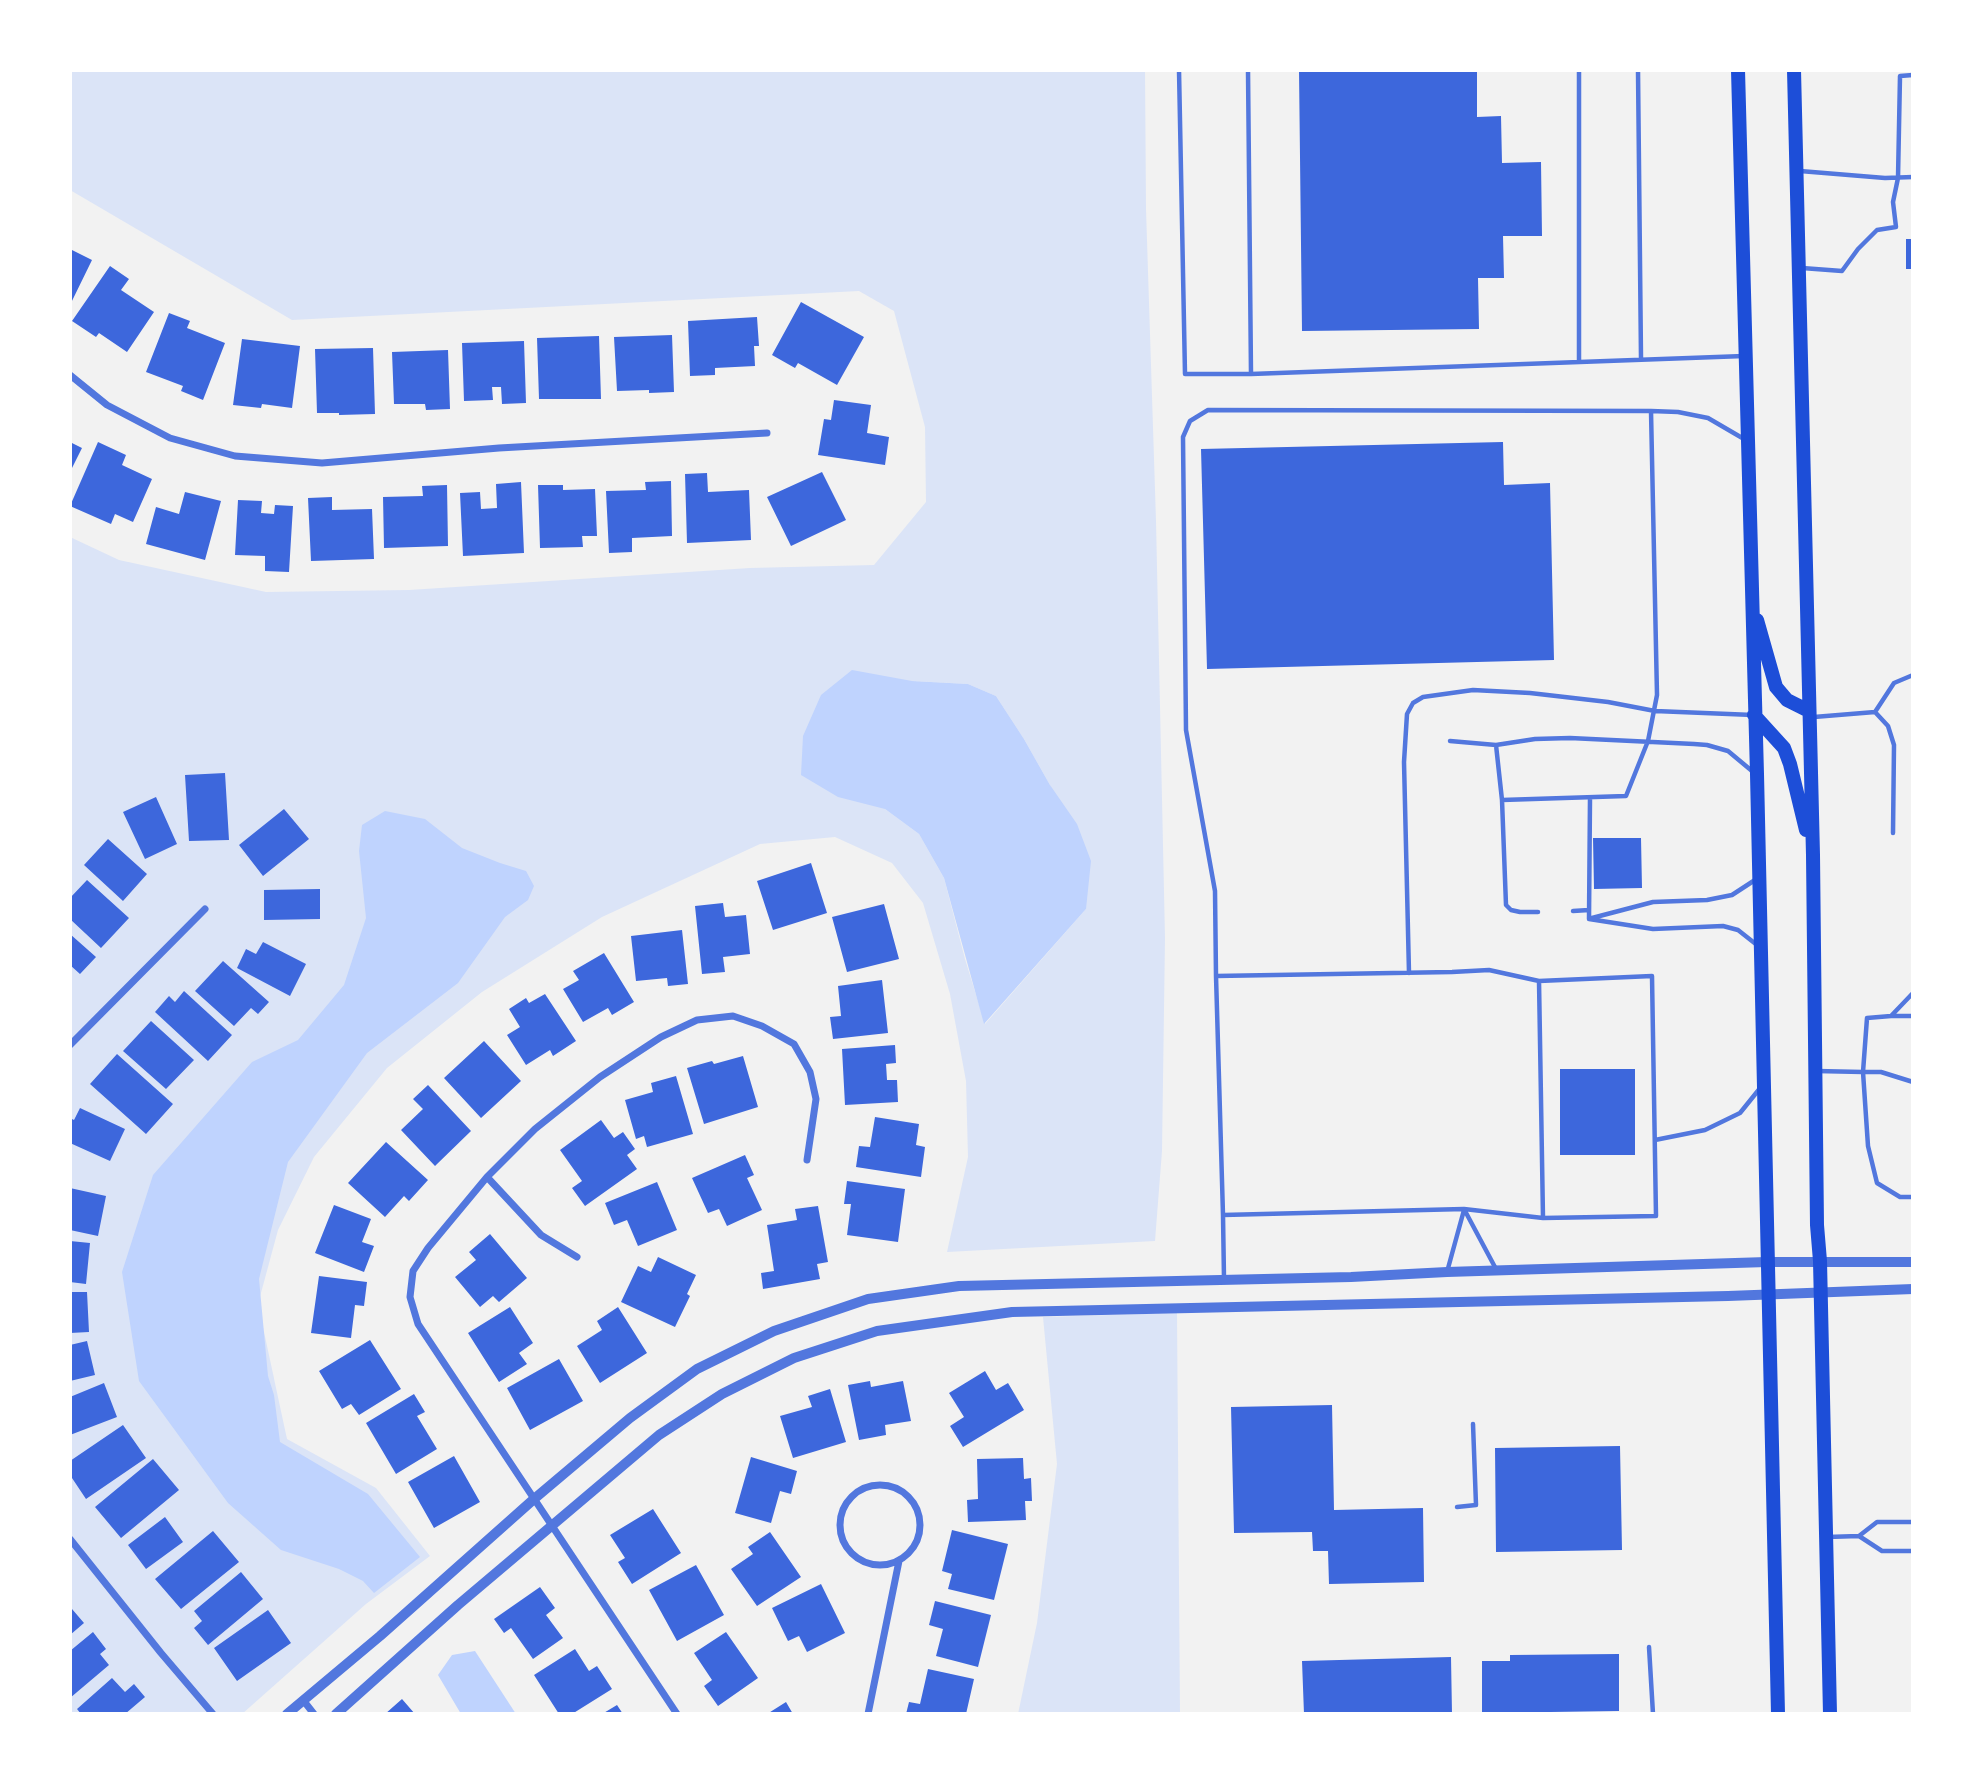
<!DOCTYPE html>
<html>
<head>
<meta charset="utf-8">
<style>
  body { margin:0 }
  #map { position:relative; width:1983px; height:1784px; overflow:hidden; background:#f2f2f2; font-family:"PT Sans",sans-serif }
  canvas { display:block }
  .frame { position:absolute; inset:0; border:72px solid #fff; pointer-events:none }
</style>
</head>
<body>
<div id="map">
<canvas width="1983" height="1784"></canvas>
<div class="frame"></div>
</div>
<script>
const context = document.querySelector('canvas').getContext('2d');
context.lineJoin = 'round';
function paint(path, color) { context.fillStyle = color; context.fill(path, 'evenodd'); }
const shape = rows => new Path2D(rows.map(r => 'M' + r).join(''));
function trace(path, color, width, dash) { context.strokeStyle = color; context.lineWidth = width; context.lineCap = dash ? 'butt' : 'round'; context.setLineDash(dash || []); context.stroke(path); }
paint(shape([
  [70,70,1145,70,1146,209,1156,521,1165,938,1162,1151,1155,1241,947,1252,968,1157,966,1081,950,994,923,903,892,863,835,837,760,844,602,917,482,992,387,1068,314,1157,278,1230,258,1304,287,1439,376,1488,430,1556,366,1604,242,1714,70,1714,70,537,119,560,266,592,409,590,750,568,874,565,926,502,925,427,894,311,859,291,292,320,70,190],
  [912,681,968,684,996,696,1024,739,1050,785,1086,909,985,1024,965,959,944,878,919,834,885,809],
  [1177,1313,1180,1714,1018,1714,1037,1623,1057,1464,1043,1317]
]), '#dbe4f7');
paint(shape([
  [852,670,912,681,968,684,996,696,1024,739,1050,785,1077,824,1091,861,1086,909,984,1024,944,878,919,834,885,809,838,797,801,775,803,736,821,695],
  [385,811,425,819,462,848,500,863,526,871,534,886,528,900,505,917,458,983,367,1053,288,1162,259,1279,268,1376,274,1395,280,1442,368,1494,420,1557,374,1593,363,1581,339,1569,281,1550,228,1503,139,1381,122,1272,153,1175,252,1062,298,1040,344,985,366,918,359,851,362,825],
  [475,1651,516,1714,461,1714,438,1675,452,1655]
]), '#bfd3fe');
paint(shape([
  [1299,70,1477,70,1477,117,1501,116,1502,163,1541,162,1542,236,1503,236,1504,278,1478,278,1479,329,1302,331],
  [1906,239,1913,239,1913,269,1906,269],
  [70,249,92,260,70,305],
  [110,266,129,279,121,290,154,312,127,352,99,333,96,337,72,321],
  [801,302,864,337,837,385,798,363,795,368,772,355],
  [169,313,190,321,187,328,225,343,203,400,181,391,183,386,146,372],
  [757,317,759,346,754,346,755,366,715,368,715,375,690,376,688,321],
  [672,335,674,392,649,393,649,390,617,391,614,337],
  [599,336,601,399,539,399,537,338],
  [242,339,300,346,292,408,262,404,261,408,233,405],
  [524,341,526,403,502,404,501,387,492,387,493,400,464,401,462,343],
  [373,348,375,414,339,415,339,413,317,413,315,349],
  [448,350,450,409,426,410,425,404,394,404,392,352],
  [834,400,871,405,867,433,889,437,885,465,818,455,824,419,831,420],
  [70,442,82,448,70,472],
  [98,442,126,455,122,465,152,479,133,522,115,514,111,524,70,506],
  [1503,442,1504,485,1550,483,1554,660,1207,669,1201,449],
  [822,472,846,520,791,546,767,497],
  [707,473,708,492,749,490,751,540,687,543,685,474],
  [671,481,672,536,632,538,632,552,609,553,606,491,646,490,645,482],
  [521,482,524,553,463,556,460,493,480,492,481,509,497,508,496,484],
  [447,485,448,546,384,548,383,497,423,496,422,486],
  [538,485,563,485,563,490,595,489,597,536,582,536,583,547,540,548],
  [185,492,221,501,205,560,146,544,156,507,179,514],
  [332,497,332,510,372,509,374,559,311,561,308,498],
  [238,500,262,501,261,513,274,514,275,505,293,506,289,572,265,571,265,556,235,555],
  [225,773,229,840,189,841,185,775],
  [156,797,177,844,145,859,123,812],
  [284,809,309,839,263,876,239,845],
  [1593,838,1641,838,1642,888,1594,889],
  [108,839,147,874,123,901,84,865],
  [811,863,827,913,773,930,757,881],
  [87,880,129,918,101,948,70,919,70,898],
  [320,889,320,919,264,920,264,890],
  [723,903,725,917,746,915,750,954,723,957,725,972,702,974,695,906],
  [884,904,899,959,847,972,832,917],
  [682,930,688,984,668,986,667,978,636,981,631,936],
  [70,934,96,957,80,974,70,965],
  [263,942,306,964,290,996,237,968,246,949,256,954],
  [604,953,634,1002,612,1015,608,1008,583,1022,563,989,579,980,573,971],
  [223,961,269,1002,258,1014,251,1008,234,1026,195,991],
  [882,980,888,1033,833,1039,830,1017,841,1016,838,986],
  [184,991,232,1035,208,1061,155,1012,169,996,175,1002],
  [545,994,576,1041,553,1056,550,1050,526,1065,507,1035,520,1027,509,1009,526,998,529,1003],
  [151,1021,194,1060,166,1089,123,1051],
  [484,1041,521,1081,481,1118,444,1078],
  [895,1045,896,1063,886,1064,887,1080,897,1080,898,1102,845,1105,842,1049],
  [117,1054,173,1104,146,1134,90,1084],
  [743,1056,758,1107,704,1124,687,1068,712,1061,714,1064],
  [1560,1069,1635,1069,1635,1155,1560,1155],
  [676,1076,693,1134,647,1147,644,1136,636,1139,625,1100,653,1092,651,1083],
  [428,1085,471,1131,435,1166,401,1130,423,1109,413,1099],
  [80,1108,125,1129,110,1161,70,1143,70,1118,74,1120],
  [875,1117,919,1124,916,1145,925,1147,921,1177,856,1167,859,1146,870,1147],
  [601,1120,614,1138,623,1132,635,1149,627,1155,637,1169,585,1206,572,1188,582,1181,560,1150],
  [386,1142,428,1180,409,1201,404,1196,385,1217,348,1183],
  [745,1155,754,1175,747,1178,762,1210,727,1226,719,1209,708,1213,692,1178],
  [847,1181,905,1189,898,1242,847,1235,851,1204,844,1204],
  [657,1182,677,1230,638,1246,627,1220,614,1225,605,1203],
  [70,1188,106,1196,98,1236,70,1230],
  [334,1205,371,1219,362,1242,374,1246,364,1272,315,1253],
  [818,1206,828,1262,817,1264,820,1279,763,1289,761,1273,774,1271,767,1225,797,1220,795,1209],
  [490,1234,527,1278,499,1302,493,1296,480,1307,455,1277,476,1260,469,1252],
  [70,1241,90,1243,86,1284,70,1282],
  [658,1257,696,1275,687,1294,690,1296,675,1327,621,1302,638,1266,651,1272],
  [319,1276,367,1282,364,1306,355,1305,351,1338,311,1333],
  [70,1292,87,1292,89,1332,70,1333],
  [510,1307,533,1343,519,1353,527,1364,499,1382,468,1333],
  [618,1307,647,1353,600,1383,577,1346,602,1330,597,1321],
  [370,1340,401,1389,359,1415,351,1404,342,1409,319,1371],
  [87,1341,95,1375,70,1381,70,1345],
  [559,1359,583,1401,530,1430,507,1388],
  [985,1371,996,1390,1008,1383,1024,1410,963,1447,950,1426,964,1417,949,1393],
  [870,1381,871,1387,903,1381,911,1421,885,1425,886,1435,859,1440,848,1385],
  [104,1383,117,1417,70,1435,70,1397],
  [830,1389,846,1442,793,1458,780,1416,812,1407,808,1396],
  [414,1394,425,1412,417,1416,437,1449,396,1474,366,1423],
  [1332,1405,1334,1510,1423,1508,1424,1582,1329,1584,1328,1551,1313,1551,1312,1532,1234,1533,1231,1407],
  [123,1425,146,1458,86,1499,70,1475,70,1461],
  [1620,1446,1622,1550,1496,1552,1495,1448],
  [454,1456,480,1502,434,1528,408,1482],
  [751,1457,797,1471,791,1494,780,1491,771,1523,735,1513],
  [1023,1458,1024,1479,1031,1478,1032,1501,1025,1501,1026,1520,968,1522,967,1500,978,1499,977,1459],
  [153,1459,179,1490,121,1538,95,1507],
  [653,1509,681,1553,632,1584,618,1562,625,1558,610,1535],
  [165,1517,183,1542,146,1569,128,1545],
  [952,1530,1008,1544,994,1600,948,1589,952,1574,942,1571],
  [213,1531,239,1562,181,1609,155,1579],
  [770,1532,801,1577,757,1606,731,1569,753,1554,748,1547],
  [696,1565,724,1615,677,1641,649,1590],
  [241,1572,263,1599,208,1645,194,1628,202,1621,194,1611],
  [821,1584,845,1633,807,1652,799,1636,788,1641,772,1608],
  [540,1587,555,1608,546,1615,563,1638,533,1659,511,1628,504,1633,494,1619],
  [935,1601,991,1615,978,1667,936,1656,943,1629,929,1625],
  [72,1609,84,1623,70,1635,70,1611],
  [268,1610,291,1643,237,1681,214,1648],
  [93,1632,106,1649,100,1654,109,1665,70,1698,70,1651],
  [726,1632,758,1678,718,1706,704,1686,712,1680,694,1653],
  [575,1649,589,1671,597,1666,612,1689,572,1714,559,1714,534,1675],
  [1619,1654,1619,1711,1482,1713,1482,1661,1510,1661,1510,1655],
  [1451,1657,1452,1714,1304,1714,1302,1661],
  [928,1669,974,1679,966,1714,906,1714,909,1702,920,1704],
  [112,1678,125,1692,134,1684,145,1697,125,1714,81,1714,77,1709],
  [402,1699,415,1714,385,1714],
  [786,1702,793,1714,767,1714],
  [617,1705,623,1714,602,1714]
]), '#3d67dc');
trace(shape([
  [1179,70,1185,374,1251,374],
  [1248,70,1251,374,1744,356],
  [1638,70,1641,358],
  [1800,171,1885,178,1913,177],
  [1802,268,1842,271,1858,249,1877,230,1896,227,1893,202,1898,178,1900,76,1913,75],
  [1579,362,1579,70],
  [1875,712,1888,726,1894,745,1893,833],
  [1814,717,1875,712,1894,683,1913,675],
  [1450,741,1496,745,1502,800,1626,796,1648,741,1657,695,1651,411],
  [1496,745,1535,739,1570,738,1694,744,1707,745,1728,751,1752,771],
  [1502,800,1506,905,1511,910,1520,912,1538,912],
  [1573,911,1589,910],
  [1592,918,1653,902,1707,900,1732,895,1755,880],
  [1589,919,1653,929,1723,926,1738,930,1757,945],
  [1589,919,1590,798],
  [1409,973,1404,762,1407,714,1413,703,1423,697,1473,690,1530,693,1608,702,1655,711,1753,715],
  [1216,976,1452,972,1489,970,1539,981,1652,976,1656,1216,1543,1218,1464,1209,1223,1215],
  [1539,981,1543,1218],
  [1892,1016,1913,1016],
  [1816,1071,1863,1072,1867,1018,1891,1016,1913,993],
  [1913,1082,1881,1072,1863,1072,1868,1146,1877,1183,1900,1197,1913,1197],
  [1655,1140,1705,1130,1740,1113,1761,1087],
  [1464,1209,1496,1269],
  [1447,1272,1464,1210],
  [1224,1279,1223,1215,1216,976,1215,891,1186,730,1183,437,1190,421,1208,410,1651,411,1678,412,1708,418,1744,439],
  [1457,1507,1476,1505,1473,1424],
  [1859,1536,1877,1522,1913,1522],
  [1827,1537,1859,1536,1882,1551,1913,1551],
  [1649,1647,1653,1714]
]), '#5277de', 4.5);
trace(shape([
  [70,375,107,405,170,438,235,456,322,463,499,448,767,433],
  [70,1045,205,909],
  [487,1177,541,1235,577,1257],
  '840 1525a40 40 0 1 1 80 0a40 40 0 1 1-80 0Z',
  [70,1539,161,1653,213,1714],
  [303,1700,314,1714],
  [677,1714,418,1324,410,1297,413,1271,428,1248,487,1177,535,1129,600,1077,661,1037,697,1020,733,1016,762,1026,794,1044,810,1072,816,1099,807,1160],
  [868,1714,899,1561]
]), '#5277de', 7);
trace(shape([
  [287,1714,380,1636,534,1499,630,1418,697,1369,774,1331,868,1299,959,1286,1351,1277,1447,1272,1767,1262,1913,1262],
  [336,1714,458,1605,659,1435,722,1394,794,1358,877,1331,1012,1312,1728,1296,1913,1289]
]), '#5277de', 10);
trace(shape([
  [1738,70,1757,774,1778,1714],
  [1794,70,1813,855,1817,1225,1820,1261,1830,1714],
  [1757,620,1776,687,1787,700,1809,711],
  [1754,715,1784,748,1790,764,1806,830]
]), '#1d4ed8', 14);
</script>
</body>
</html>
